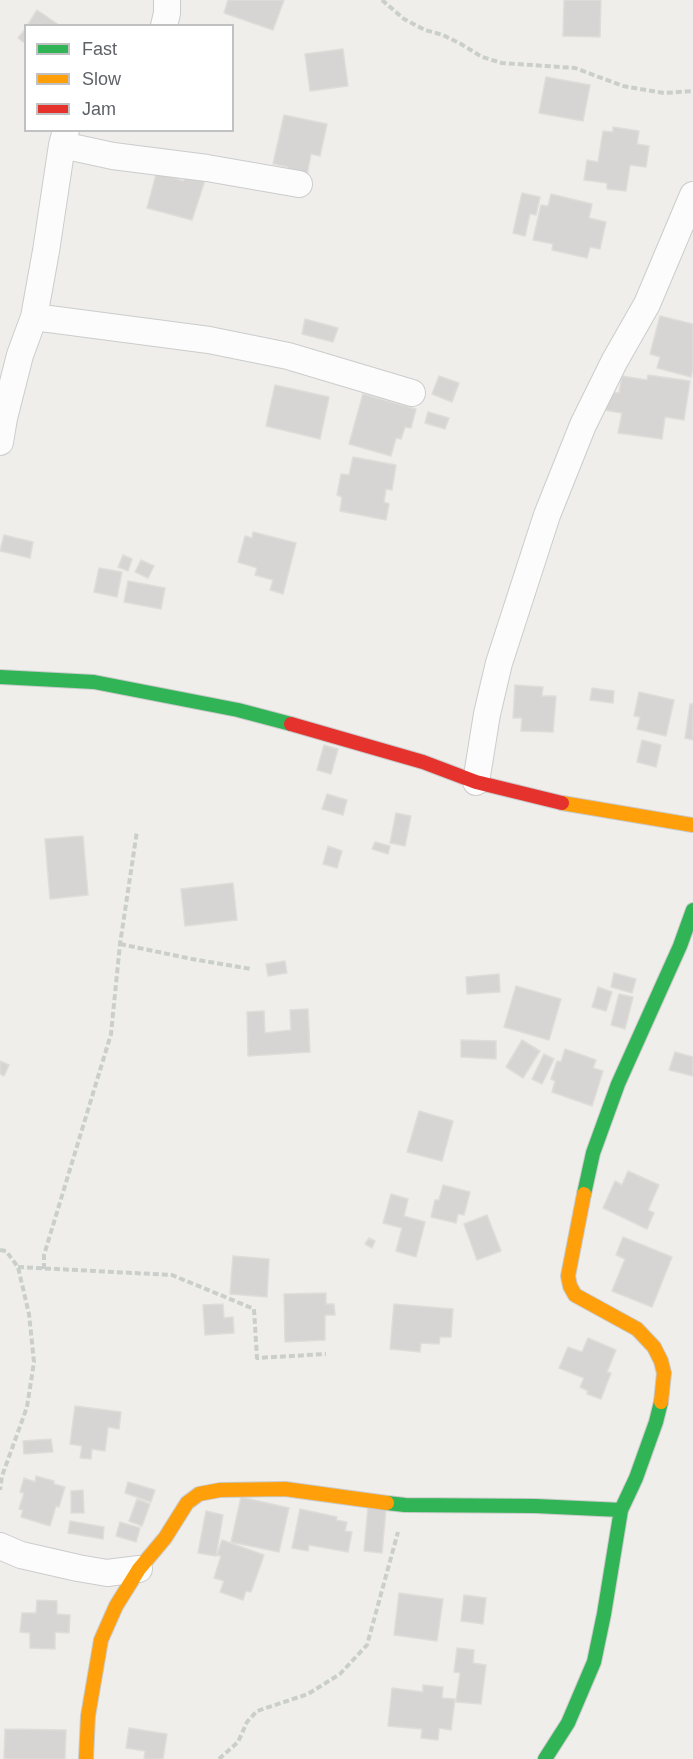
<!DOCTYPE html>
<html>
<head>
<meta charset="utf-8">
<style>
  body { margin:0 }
  #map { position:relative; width:693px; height:1759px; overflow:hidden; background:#efeeea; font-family:Arial,sans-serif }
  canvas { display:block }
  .legend { position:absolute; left:24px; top:24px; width:210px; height:108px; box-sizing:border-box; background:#fff; border:2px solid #bfc1c3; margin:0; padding:8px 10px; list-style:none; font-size:18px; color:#5f6368 }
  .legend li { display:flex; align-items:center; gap:12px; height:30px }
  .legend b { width:30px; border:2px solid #bfc1c3 }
</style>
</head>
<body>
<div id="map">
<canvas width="693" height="1759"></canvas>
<ul class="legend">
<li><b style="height:8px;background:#30b455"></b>Fast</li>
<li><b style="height:8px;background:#ff9f0a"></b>Slow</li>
<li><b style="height:8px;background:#e5322d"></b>Jam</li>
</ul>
</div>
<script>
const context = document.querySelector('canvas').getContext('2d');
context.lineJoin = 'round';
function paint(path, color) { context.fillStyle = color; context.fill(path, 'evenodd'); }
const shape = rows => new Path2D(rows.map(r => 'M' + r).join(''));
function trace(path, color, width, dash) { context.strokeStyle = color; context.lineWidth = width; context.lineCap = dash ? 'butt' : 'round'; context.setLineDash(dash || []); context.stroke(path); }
const building = shape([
  [228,0,284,0,273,30,224,13,228,0],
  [564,0,601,0,600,37,563,36,564,0],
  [37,10,59,25,27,26,37,10],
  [26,28,26,44,18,38,26,28],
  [343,49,348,86,310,91,305,54,343,49],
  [546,77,590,85,583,121,539,113,546,77],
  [284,115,327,124,320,156,311,154,306,180,286,176,288,167,273,164,284,115],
  [613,127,639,131,637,144,649,146,646,167,630,165,626,191,607,189,607,183,584,180,587,160,598,162,603,131,613,132,613,127],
  [157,171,183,181,188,172,206,177,192,220,147,208,157,171],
  [522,193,540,197,536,215,530,214,525,236,513,233,522,193],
  [551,194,592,204,589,218,606,222,600,249,590,247,587,258,552,250,553,244,533,240,541,205,548,206,551,194],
  [660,316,693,324,693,368,691,377,657,368,660,357,650,354,660,316],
  [305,319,338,328,333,342,302,334,305,319],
  [648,375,690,381,684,420,665,417,662,439,618,433,622,413,604,410,607,391,619,393,622,376,647,380,648,375],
  [439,376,459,383,452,402,432,394,439,376],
  [275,385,329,397,320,439,266,426,275,385],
  [363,394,416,409,411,428,405,427,401,439,396,438,391,456,349,444,363,394],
  [428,412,449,418,445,429,425,423,428,412],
  [353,457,396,465,392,490,386,489,384,502,389,504,386,520,340,511,342,497,337,495,341,474,349,475,353,457],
  [253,532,296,543,283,594,270,590,273,580,255,575,257,568,238,562,245,536,252,538,253,532],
  [4,535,33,542,30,558,0,551,4,535],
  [123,555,132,559,128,571,118,567,123,555],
  [141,560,154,566,148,578,135,572,141,560],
  [99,568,122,572,117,597,94,592,99,568],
  [128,581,165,588,161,609,124,602,128,581],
  [515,685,543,687,542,696,556,696,553,732,521,731,522,718,513,718,515,685],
  [592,688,614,691,613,703,590,700,592,688],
  [639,692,674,700,666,736,637,729,640,717,634,716,639,692],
  [693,703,693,740,685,738,690,704,693,704,693,703],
  [642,740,661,745,656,767,637,762,642,740],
  [324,745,338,749,331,774,317,770,324,745],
  [327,794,347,800,343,815,322,809,327,794],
  [396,813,411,816,405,846,390,843,396,813],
  [83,836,88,895,50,899,45,839,83,836],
  [375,842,390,846,388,854,372,849,375,842],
  [328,846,342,851,337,868,323,864,328,846],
  [233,883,237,920,185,926,181,889,233,883],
  [285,961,287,973,268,976,266,964,285,961],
  [614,973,636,979,632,993,611,987,614,973],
  [499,974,500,992,467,994,466,977,499,974],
  [516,986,561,999,549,1040,504,1027,516,986],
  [598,987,612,992,606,1011,592,1007,598,987],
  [619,994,633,997,625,1029,611,1025,619,994],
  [308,1009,310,1052,248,1056,247,1012,264,1011,265,1033,291,1030,290,1010,308,1009],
  [461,1040,496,1041,496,1059,461,1057,461,1040],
  [522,1040,540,1051,523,1078,506,1067,522,1040],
  [565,1049,596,1060,593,1068,603,1071,592,1106,552,1092,555,1081,551,1079,557,1061,561,1062,565,1049],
  [675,1052,693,1057,693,1076,669,1070,675,1052],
  [544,1054,554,1059,542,1084,532,1079,544,1054],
  [0,1061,9,1065,4,1076,0,1074,0,1061],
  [419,1111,453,1121,442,1161,407,1152,419,1111],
  [628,1171,659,1185,648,1210,654,1213,647,1229,603,1208,615,1181,622,1185,628,1171],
  [443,1185,470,1192,464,1215,458,1214,456,1223,431,1217,435,1200,439,1200,443,1185],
  [391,1194,408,1199,404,1216,425,1222,416,1257,396,1251,402,1228,383,1223,391,1194],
  [487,1215,501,1251,477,1260,464,1224,487,1215],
  [623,1237,672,1257,652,1307,612,1291,625,1259,616,1255,623,1237],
  [369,1238,375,1241,372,1248,365,1244,369,1238],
  [233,1256,269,1259,267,1297,230,1294,233,1256],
  [326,1293,326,1304,334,1304,335,1315,325,1315,325,1340,285,1342,284,1294,326,1293],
  [223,1304,224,1318,233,1317,234,1333,205,1335,203,1305,223,1304],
  [394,1304,453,1309,451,1337,440,1337,439,1344,421,1343,420,1352,390,1349,394,1304],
  [588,1338,616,1350,607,1372,611,1373,601,1399,587,1394,588,1391,580,1387,584,1378,559,1368,568,1347,582,1352,588,1338],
  [75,1406,121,1412,119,1429,108,1427,105,1451,92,1449,91,1459,80,1458,82,1446,70,1444,75,1406],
  [51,1439,53,1452,24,1454,23,1441,51,1439],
  [36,1476,54,1481,54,1484,65,1487,59,1507,56,1506,50,1526,21,1517,23,1510,19,1509,24,1493,20,1492,24,1478,35,1482,36,1476],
  [128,1482,155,1490,151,1502,125,1493,128,1482],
  [83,1490,84,1513,71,1513,71,1491,83,1490],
  [241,1497,289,1508,279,1552,231,1542,241,1497],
  [137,1499,150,1504,142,1526,129,1521,137,1499],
  [368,1507,386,1508,382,1553,364,1551,368,1507],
  [300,1509,337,1517,336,1520,347,1522,345,1531,352,1532,348,1552,309,1545,308,1551,292,1548,300,1509],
  [206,1511,223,1515,216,1556,198,1553,206,1511],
  [70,1521,104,1527,103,1539,68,1533,70,1521],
  [120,1522,140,1528,136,1542,116,1536,120,1522],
  [222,1540,264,1555,251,1592,246,1591,243,1600,220,1592,224,1581,214,1578,221,1556,217,1555,222,1540],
  [399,1593,443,1599,437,1641,394,1635,399,1593],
  [464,1595,486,1598,483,1624,461,1621,464,1595],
  [37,1600,57,1601,57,1614,70,1615,69,1633,55,1632,55,1649,30,1648,30,1633,20,1632,22,1613,36,1613,37,1600],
  [457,1648,474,1650,473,1663,486,1665,481,1704,456,1702,460,1673,454,1672,457,1648],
  [423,1685,443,1687,442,1698,455,1699,451,1730,439,1728,438,1740,421,1738,422,1729,388,1726,392,1688,423,1692,423,1685],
  [129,1728,167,1734,163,1759,144,1759,145,1751,126,1748,129,1728],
  [5,1729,66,1730,65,1759,4,1759,5,1729]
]);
paint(building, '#d6d5d3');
trace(building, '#deddd9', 1.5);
const street = shape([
  [164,26,167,13,167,0],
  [62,145,113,156,207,168,299,184],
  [34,317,209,340,288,356,412,393],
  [0,442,4,418,20,355,34,317,46,251,62,145,66,130],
  [476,782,487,714,499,663,547,515,583,425,614,362,647,304,693,195],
  [0,1546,21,1555,78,1568,107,1573,139,1569]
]);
const fast = shape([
  [0,677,94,682,238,710,291,724],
  [584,1194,593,1153,618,1084,680,946,693,910],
  [387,1503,405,1505,535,1506,621,1510],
  [545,1759,568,1723,594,1662,604,1614,621,1510,636,1478,656,1422,661,1402]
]);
const slow = shape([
  [562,803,693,825],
  [584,1194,568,1276,570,1286,575,1295,637,1329,654,1347,661,1361,664,1373,661,1402],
  [86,1759,88,1716,101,1640,116,1606,139,1569,165,1538,187,1503,199,1494,220,1490,285,1489,387,1503]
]);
const jam = shape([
  [291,724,423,762,476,782,562,803]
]);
trace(street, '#cbcccc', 28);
trace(fast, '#cacacb', 16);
trace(slow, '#cacacb', 16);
trace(jam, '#cacacb', 16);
trace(shape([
  [382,0,404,19,425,30,443,35,461,44,482,57,502,63,575,68,623,86,664,93,693,91],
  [120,944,192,959,251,969],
  [0,1250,6,1251,18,1267,29,1314,34,1362,27,1407,2,1476,0,1490],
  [18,1267,172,1275,254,1309,257,1358,326,1354],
  [44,1269,44,1255,111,1034,120,944,137,831],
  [219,1759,238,1742,247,1722,257,1711,308,1694,340,1674,367,1645,398,1532]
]), '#cacfcc', 4, [6, 3]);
trace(street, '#fdfcfc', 26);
trace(fast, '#30b455', 14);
trace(slow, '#ff9f0a', 14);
trace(jam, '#e5322d', 14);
</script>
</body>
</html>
